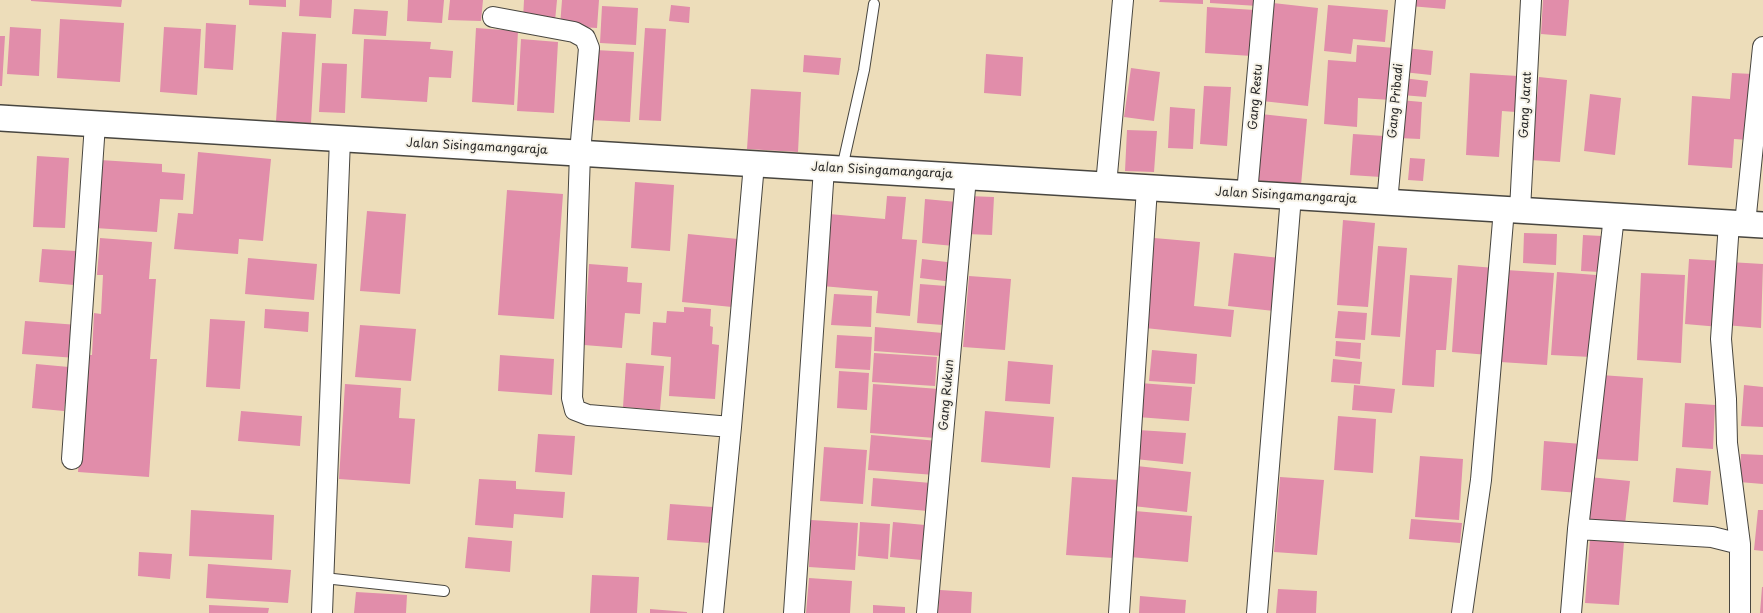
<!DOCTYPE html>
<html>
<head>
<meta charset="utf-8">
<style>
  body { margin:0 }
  canvas { display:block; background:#edddba }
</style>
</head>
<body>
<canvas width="1763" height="613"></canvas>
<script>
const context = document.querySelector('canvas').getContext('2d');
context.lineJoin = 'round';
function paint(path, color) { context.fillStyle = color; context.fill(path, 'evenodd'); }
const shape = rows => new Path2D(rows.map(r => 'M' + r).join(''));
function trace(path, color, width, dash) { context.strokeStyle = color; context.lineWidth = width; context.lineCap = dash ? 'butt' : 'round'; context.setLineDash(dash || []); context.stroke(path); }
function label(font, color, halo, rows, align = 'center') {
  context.font = font + ' "Playpen Sans",sans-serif'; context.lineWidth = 4; context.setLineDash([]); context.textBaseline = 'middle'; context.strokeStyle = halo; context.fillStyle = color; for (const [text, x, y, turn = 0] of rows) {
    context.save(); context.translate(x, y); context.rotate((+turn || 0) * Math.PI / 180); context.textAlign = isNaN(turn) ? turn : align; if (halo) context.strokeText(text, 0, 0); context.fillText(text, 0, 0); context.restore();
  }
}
paint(shape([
  [31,0,122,0,121,7,31,1],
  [249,0,286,0,286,7,249,5],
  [300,0,332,0,331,18,299,16],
  [408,0,444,0,442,23,407,21],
  [450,0,483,0,481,21,448,20],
  [524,0,557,0,555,21,523,19],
  [562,0,599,0,597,28,560,26],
  [1160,0,1203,0,1203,4,1159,2],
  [1210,0,1258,0,1258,6,1210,3],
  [1411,0,1446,0,1445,9,1410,6],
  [1543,0,1569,0,1566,36,1541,34],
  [1273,3,1318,8,1308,106,1262,101],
  [671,5,690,7,689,23,669,21],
  [1328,5,1388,10,1385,42,1353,39,1351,54,1324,51],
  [602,6,638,8,636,45,600,43],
  [1207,7,1255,10,1252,56,1205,53],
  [354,9,388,11,386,36,352,34],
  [60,19,124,23,120,82,57,78],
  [206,23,236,25,233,70,204,68],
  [10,27,41,29,39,76,7,74],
  [164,27,201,29,197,95,160,92],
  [476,28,518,31,514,105,472,102],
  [645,28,666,29,661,121,639,120],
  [282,32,316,34,311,123,276,121],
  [0,36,5,36,2,86,0,86],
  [364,39,431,42,430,49,453,51,451,78,429,77,427,102,361,98],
  [521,39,558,42,554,113,517,111],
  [1357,45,1395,48,1392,100,1358,98,1357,127,1324,124,1328,60,1356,62],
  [1406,48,1433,51,1431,75,1403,72],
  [595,50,634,52,630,122,590,120],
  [986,54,1023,57,1021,96,984,93],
  [804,55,841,58,839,75,803,72],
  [322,63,347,64,345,113,319,112],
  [1131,68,1160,72,1154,121,1124,117],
  [1470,73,1518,76,1516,112,1502,111,1499,157,1466,155],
  [1732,73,1753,74,1748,140,1734,139,1732,168,1688,165,1692,96,1730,99],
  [1539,77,1567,80,1560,162,1531,160],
  [1403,78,1428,81,1426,97,1402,95],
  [1204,86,1231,87,1227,146,1200,144],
  [751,89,801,92,798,152,747,149],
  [1590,94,1621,98,1615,155,1584,151],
  [1400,100,1422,102,1420,139,1398,138],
  [1170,107,1195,109,1193,149,1168,148],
  [1261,114,1307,119,1301,185,1254,180],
  [1127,130,1157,131,1154,172,1125,171],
  [1353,134,1384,136,1381,177,1350,175],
  [198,152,271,159,263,241,239,239,238,254,174,249,178,213,193,214],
  [37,156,69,158,65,228,33,227],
  [1410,158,1425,159,1423,181,1408,180],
  [100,160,162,164,162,172,185,174,183,200,160,199,157,232,95,228],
  [635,182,674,185,670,251,631,248],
  [507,190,563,194,554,319,498,315],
  [887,196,906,197,902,239,917,240,910,316,876,313,878,291,822,286,829,214,885,219],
  [968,196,994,197,992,235,966,234],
  [925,199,957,202,954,246,922,243],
  [367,211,406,214,400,294,360,291],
  [1343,220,1375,223,1368,307,1337,305],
  [1524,233,1557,234,1556,265,1523,263],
  [688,234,738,239,732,307,682,302],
  [1583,235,1602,236,1600,272,1581,271],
  [100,238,152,242,149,279,156,279,150,359,157,359,149,477,78,472,88,355,92,355,94,313,101,314,103,275,97,275],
  [1154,238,1200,242,1194,306,1234,310,1231,337,1145,328],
  [1378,246,1407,248,1400,337,1371,335],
  [42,249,76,251,74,285,39,282],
  [1234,253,1280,258,1274,311,1228,306],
  [248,258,317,264,314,300,245,294],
  [922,259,955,263,953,282,920,278],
  [1689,259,1724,261,1720,327,1685,324],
  [1729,262,1763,264,1761,328,1725,325],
  [589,264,628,267,627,282,642,283,640,314,625,313,622,348,584,345],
  [1458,265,1495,268,1489,355,1452,352],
  [1506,270,1554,273,1547,365,1500,362],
  [1557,272,1596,275,1591,357,1551,355],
  [1641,273,1685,275,1681,363,1637,360],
  [1410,275,1452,278,1446,350,1436,350,1434,387,1402,385],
  [969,276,1011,279,1005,350,963,347],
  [920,284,946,286,943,325,917,323],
  [834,294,872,296,871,327,831,325],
  [684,307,711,309,710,326,713,327,712,344,719,345,715,399,669,396,671,357,651,355,653,322,666,323,667,311,684,312],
  [265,309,309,312,308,332,264,328],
  [1338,311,1367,313,1365,340,1335,338],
  [210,319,245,321,240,389,206,387],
  [25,321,78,325,76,358,22,354],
  [360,325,416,329,411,381,355,377],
  [875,327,943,333,941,356,874,351],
  [837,335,872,337,870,370,835,368],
  [1336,341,1361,343,1360,359,1335,356],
  [1152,350,1197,354,1195,384,1149,381],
  [874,353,937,357,935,386,872,382],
  [500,355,554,359,552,395,498,391],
  [1333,359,1362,362,1360,384,1331,382],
  [1008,361,1053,365,1050,404,1005,401],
  [626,363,664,366,660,410,623,407],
  [36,364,69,367,64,411,32,408],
  [839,371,869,373,867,410,837,408],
  [1601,375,1643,378,1638,461,1596,459],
  [1140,383,1192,387,1189,421,1138,417],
  [345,384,401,388,399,418,415,419,410,484,339,479],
  [873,384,939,389,935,438,870,433],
  [1354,385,1395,389,1392,413,1352,410],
  [1744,385,1763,387,1763,427,1741,426],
  [1685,403,1715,405,1713,449,1682,447],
  [241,411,302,416,300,446,238,441],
  [985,411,1054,417,1050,468,981,462],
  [1338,416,1376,419,1373,473,1334,470],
  [1138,430,1186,433,1183,464,1135,459],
  [538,434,575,436,572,475,535,472],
  [871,435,938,441,935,475,868,470],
  [1544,441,1582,444,1579,493,1541,490],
  [824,447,867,450,863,504,820,501],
  [1741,454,1763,455,1763,484,1739,482],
  [1420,456,1463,459,1459,520,1415,517],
  [1137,466,1191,472,1187,512,1133,506],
  [1676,468,1711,471,1708,505,1673,502],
  [1072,477,1120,480,1114,558,1066,555],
  [1280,477,1324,480,1317,555,1274,552],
  [1589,477,1630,481,1625,524,1585,520],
  [873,478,931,483,928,511,871,506],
  [479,479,516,481,516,489,565,492,563,518,514,514,513,528,475,525],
  [670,504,713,507,710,543,667,540],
  [191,510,274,515,272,560,189,556],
  [1758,510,1763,510,1763,551,1754,550],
  [1135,511,1192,516,1188,562,1130,557],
  [1411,519,1462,523,1460,543,1409,539],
  [811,520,858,523,855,570,809,567],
  [860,522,890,524,888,559,858,556],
  [893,522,925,525,922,560,890,557],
  [468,537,512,541,510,572,465,568],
  [1590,539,1624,542,1619,605,1585,603],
  [139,552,172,554,170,579,138,576],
  [208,564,291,570,288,603,206,598],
  [592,575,639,577,637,613,590,613],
  [809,578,852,581,850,613,806,613],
  [1762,587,1763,587,1763,613,1760,613],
  [1278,589,1317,591,1316,613,1276,613],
  [940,590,972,592,971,613,938,613],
  [356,592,407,595,406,613,354,613],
  [1140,596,1186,600,1185,613,1139,613],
  [209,605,269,608,268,613,209,613],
  [873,605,905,607,905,613,873,613],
  [650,609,687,612,687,613,650,613]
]), '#e18daa');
const service = shape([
  [842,168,864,70,874,4],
  [324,578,444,591]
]);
const minor = shape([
  [493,17,574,32,585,38,589,48,580,153,572,398,575,410,588,415,731,427],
  [1106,185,1123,0],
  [1247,194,1264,0],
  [1387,202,1406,0],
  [1520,210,1531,0],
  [1729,223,1721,339,1726,399,1727,443,1740,544],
  [1745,224,1763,47],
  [72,459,95,124],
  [1578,529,1712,537,1740,544,1740,613],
  [322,613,340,139],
  [713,613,731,427,754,164],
  [794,613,824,168],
  [927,613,966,177],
  [1119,613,1147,188],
  [1257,613,1291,196],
  [1462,613,1481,480,1504,209],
  [1571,613,1578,529,1614,216]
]);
const tertiary = shape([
  [0,118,1763,225]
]);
trace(service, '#484640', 12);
trace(minor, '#484640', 22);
trace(tertiary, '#484640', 28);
trace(service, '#fff', 10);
trace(minor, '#fff', 20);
trace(tertiary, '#fff', 25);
label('12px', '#2b2b2b', '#f7f3e8', [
  ["Gang Restu",1256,97,-85],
  ["Gang Pribadi",1396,101,-85],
  ["Gang Jarat",1526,105,-87],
  ["Jalan Sisingamangaraja",477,147,3],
  ["Jalan Sisingamangaraja",882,171,3],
  ["Jalan Sisingamangaraja",1286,196,3],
  ["Gang Rukun",947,395,-85]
]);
</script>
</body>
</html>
